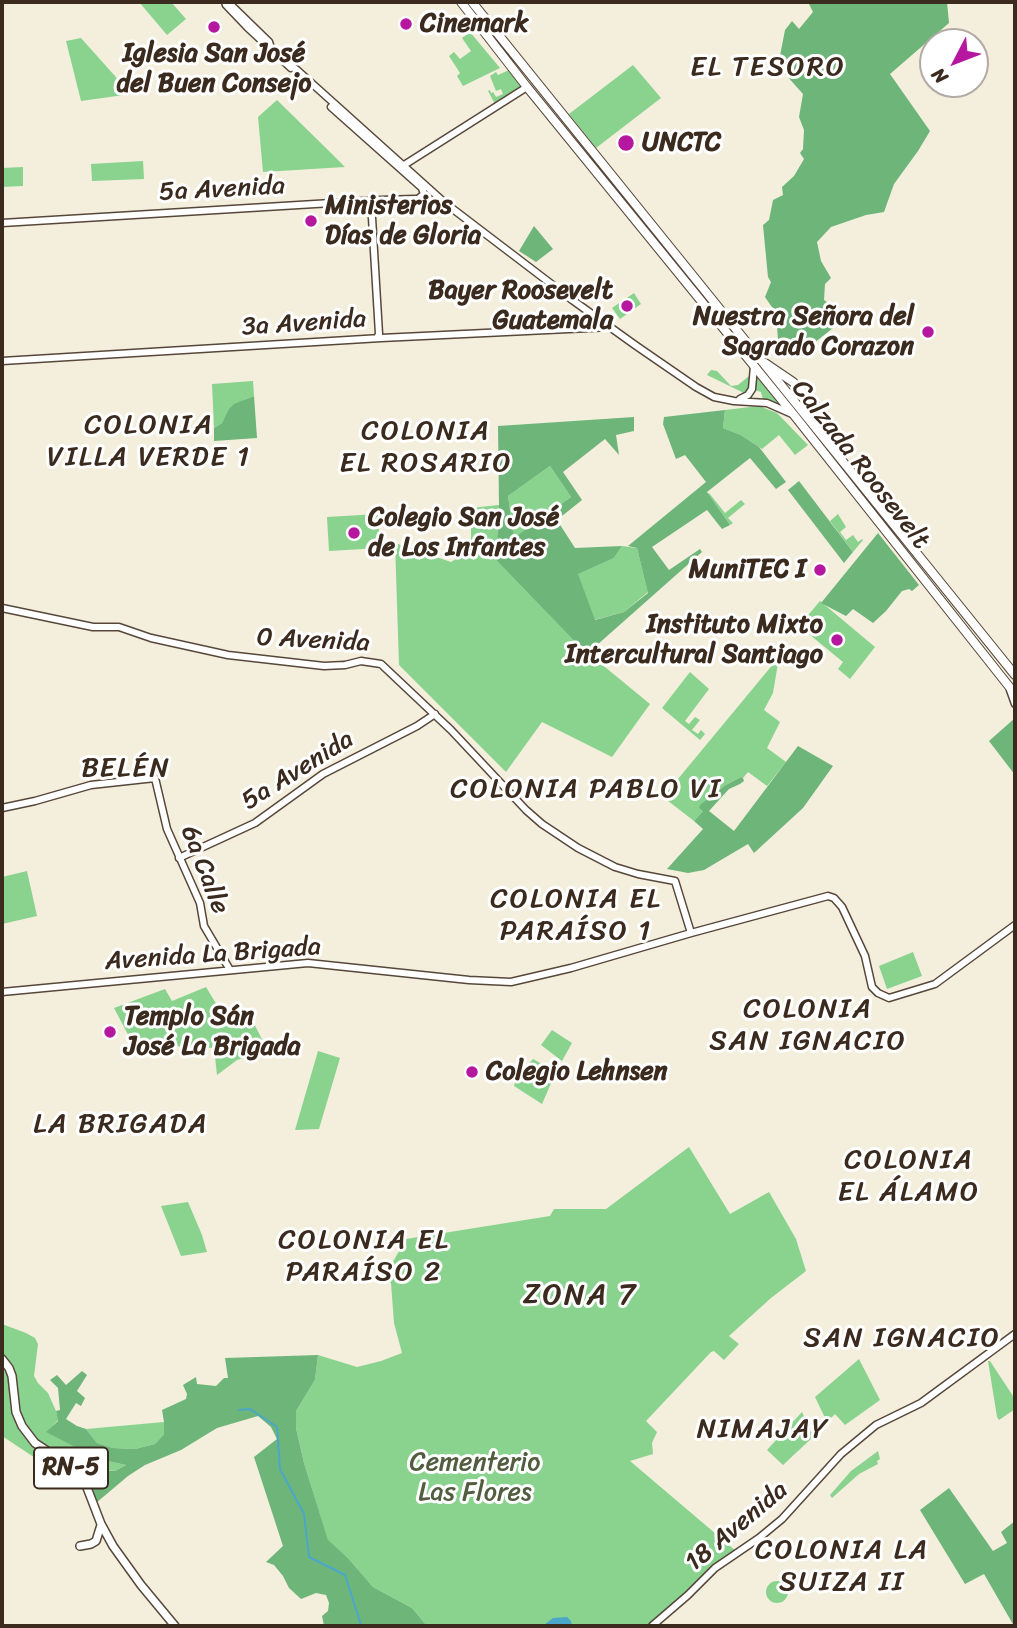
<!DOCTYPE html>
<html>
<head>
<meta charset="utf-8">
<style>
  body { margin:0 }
  #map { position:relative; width:1017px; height:1628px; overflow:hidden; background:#f4eedc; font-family:Sriracha,sans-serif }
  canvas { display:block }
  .frame { position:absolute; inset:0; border:4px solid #3b2a1e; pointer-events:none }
  .north { position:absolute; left:919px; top:28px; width:70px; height:70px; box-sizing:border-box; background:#fff; border:2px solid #b1aaa5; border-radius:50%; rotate:228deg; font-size:19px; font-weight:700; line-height:28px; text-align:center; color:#3b2a1e }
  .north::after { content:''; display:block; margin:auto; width:24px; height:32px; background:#b5179e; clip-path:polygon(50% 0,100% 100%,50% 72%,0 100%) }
</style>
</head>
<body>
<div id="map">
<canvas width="1017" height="1628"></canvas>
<div class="frame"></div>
<div class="north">N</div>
</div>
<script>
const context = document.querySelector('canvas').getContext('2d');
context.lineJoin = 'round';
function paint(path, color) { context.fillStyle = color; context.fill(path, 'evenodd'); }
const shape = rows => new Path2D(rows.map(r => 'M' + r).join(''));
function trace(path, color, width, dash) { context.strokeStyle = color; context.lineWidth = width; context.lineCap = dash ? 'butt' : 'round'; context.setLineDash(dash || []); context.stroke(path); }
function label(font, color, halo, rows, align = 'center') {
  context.font = font + ' Sriracha,sans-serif'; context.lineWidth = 6; context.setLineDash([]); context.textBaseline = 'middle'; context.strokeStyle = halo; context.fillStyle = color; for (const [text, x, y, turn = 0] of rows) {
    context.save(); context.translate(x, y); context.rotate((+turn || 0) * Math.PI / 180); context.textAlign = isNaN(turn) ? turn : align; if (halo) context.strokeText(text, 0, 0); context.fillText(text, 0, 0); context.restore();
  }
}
paint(shape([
  [139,2,171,2,186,19,167,35],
  [470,32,500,68,463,86,457,76,460,73,449,56,454,52,460,59,471,51,462,38],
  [81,38,131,94,81,101,66,41],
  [633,65,661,98,596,148,569,114],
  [509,70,521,85,520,89,495,104,488,91,490,90,491,93,493,92,496,97,503,94,501,89,496,91,490,76,496,72,498,75],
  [277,100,332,154,345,167,263,172,258,117],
  [143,161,144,179,92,181,91,164],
  [23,167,23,186,2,187,2,168],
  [634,293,641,304,620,319,612,308],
  [711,370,717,371,731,386,738,385,749,376,749,371,751,375,751,383,749,389,746,394,707,375],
  [754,372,782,408,775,403,763,400,761,392,755,390],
  [253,381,254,396,244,400,226,416,222,423,214,428,212,384],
  [759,406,777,413,808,445,795,455,779,435,762,449,741,435,723,428,725,410],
  [550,466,571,497,514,539,508,496],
  [709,493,725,513,741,500,745,504,728,518,733,523,730,525,708,494],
  [499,505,496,560,577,644,650,704,612,757,542,722,506,772,399,665,395,543,451,562,471,550,471,508],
  [378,514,380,548,329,551,327,517],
  [838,514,846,527,840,532,846,540,853,535,858,542,862,539,863,540,853,552,830,521],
  [622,546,637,548,648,592,624,612,594,620,577,574,614,558],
  [820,601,875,647,850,679,838,669,843,662,799,626],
  [779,657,773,693,764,710,780,722,767,748,786,762,767,786,748,772,743,778,741,777,724,786,714,793,703,811,694,821,663,797],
  [690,672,709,689,685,721,689,724,695,717,700,720,692,730,698,734,701,730,705,734,700,740,662,708],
  [27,871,37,916,2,924,2,877],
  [913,952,922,976,887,989,879,966],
  [206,987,226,1020,247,1010,268,1051,237,1060,217,1075,214,1048,133,1044,114,1008,165,989,172,1001],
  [552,1030,572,1043,562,1061,541,1045],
  [318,1051,340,1058,319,1129,295,1130],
  [533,1059,556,1072,542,1104,514,1086,517,1076],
  [689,1147,730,1214,769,1192,796,1239,806,1271,771,1298,729,1336,739,1344,724,1360,714,1351,711,1352,646,1421,657,1432,652,1443,653,1454,630,1461,736,1551,714,1566,678,1601,648,1626,427,1626,412,1608,373,1587,348,1558,328,1541,304,1463,296,1428,296,1411,315,1380,318,1355,357,1367,381,1361,402,1353,394,1323,391,1283,383,1279,406,1239,550,1216,554,1209,606,1209],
  [188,1202,202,1235,207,1252,181,1256,161,1206],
  [2,1324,26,1333,35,1338,38,1344,34,1376,38,1383,48,1393,56,1411,58,1420,47,1432,98,1459,126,1465,115,1471,101,1469,86,1481,76,1485,2,1436],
  [859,1359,880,1400,845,1425,835,1414,827,1422,815,1397],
  [988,1361,990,1361,1015,1399,1015,1409,999,1420,997,1417],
  [802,1412,813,1437,783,1465,767,1450],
  [164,1422,164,1434,155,1444,135,1449,113,1448,97,1443,86,1429],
  [878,1451,880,1459,877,1461,878,1464,859,1474,832,1498,830,1495,851,1471],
  '766 1592a11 11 0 1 1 22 0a11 11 0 1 1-22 0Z'
]), '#89d38f');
paint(shape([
  [808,2,947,2,949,23,890,74,930,131,918,151,894,184,884,212,866,215,831,227,817,242,821,261,831,278,825,284,824,300,833,306,833,328,804,351,778,340,776,313,765,297,771,282,768,277,763,225,769,220,773,200,783,195,782,187,794,176,804,159,800,153,803,149,804,130,799,117,803,94,778,66,785,30,792,21,799,29,813,12],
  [534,226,553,249,536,262,519,251],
  [254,396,257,438,214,441,214,428,222,423,229,409,234,404],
  [725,410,723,428,741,435,759,447,786,482,776,489,750,458,707,492,730,525,722,529,707,510,652,547,669,570,700,549,702,552,588,653,577,644,496,560,499,505,498,426,634,417,634,431,616,435,619,455,605,439,563,472,582,500,557,520,575,548,622,546,614,558,578,574,595,620,624,612,648,593,637,548,628,546,706,482,685,455,676,459,663,424,664,417],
  [550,466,571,497,514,538,508,496],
  [799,481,853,552,844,563,788,490],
  [878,533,919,585,912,591,909,589,902,591,886,611,873,623,853,609,846,616,821,603],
  [1015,718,1015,775,989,741],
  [798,746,833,766,803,808,754,853,748,844,704,870,688,873,667,869,703,829,694,821,703,811,699,808,700,805,724,786,741,777,743,778,744,781,740,784,729,789,709,811,734,831],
  [318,1355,315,1380,296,1411,296,1428,304,1463,328,1540,348,1558,373,1587,412,1608,427,1626,324,1626,322,1616,328,1611,329,1603,326,1595,316,1593,301,1599,289,1588,283,1576,274,1565,266,1562,283,1546,254,1457,277,1439,271,1427,258,1416,217,1428,181,1450,145,1465,128,1476,96,1503,79,1473,86,1469,115,1471,126,1465,98,1459,46,1432,58,1421,56,1411,60,1410,58,1388,50,1380,57,1375,66,1385,82,1371,87,1375,77,1391,85,1398,81,1406,76,1403,66,1419,77,1426,86,1429,97,1443,113,1448,135,1449,155,1444,164,1434,164,1422,162,1410,186,1399,187,1394,183,1385,196,1377,197,1384,216,1386,224,1378,228,1378,225,1358],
  [949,1488,993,1551,1007,1543,1001,1532,1015,1521,1015,1626,1014,1626,984,1574,965,1584,920,1510]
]), '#6eb57a');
paint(shape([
  [567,1617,571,1621,572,1626,545,1626,544,1625,553,1618]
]), '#4aa7c9');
trace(shape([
  [239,1410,250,1409,277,1427,280,1469,304,1514,309,1557,345,1575,361,1625,368,1626]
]), '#4aa7c9', 2);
const secondary = shape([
  [225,2,226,5,247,27,291,68],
  [228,2,269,42,271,48],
  [290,65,297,70,445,203,571,299,635,345,696,387,714,397,734,401,767,403,792,414],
  [331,107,422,188,424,194,418,199],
  [401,167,527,87],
  [371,201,379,334,377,338],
  [2,223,381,200,416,199,443,202],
  [2,361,381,338,610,327],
  [740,399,748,395,752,389,754,366],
  [2,608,93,627,119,627,151,638,228,655,324,666,345,665,361,661,381,664,451,730,526,810,542,824,578,848,615,867,638,874,675,881,691,933],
  [1010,690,1015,704],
  [2,808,35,801,91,785,155,778,167,829,200,903,204,926,230,970],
  [179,858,255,823,323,774,417,726,435,714],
  [2,992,308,963,469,980,511,982,571,968,691,933,828,896,834,898,842,907,865,956,872,987,878,993,889,998,935,984,1015,925],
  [652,1626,688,1595,715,1568,759,1538,782,1519,841,1454,876,1425,921,1403,1015,1334]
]);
const primary = shape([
  [2,1359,9,1368,12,1376,16,1412,22,1426,35,1443,64,1462,78,1475,86,1485,101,1524,113,1546,141,1585,175,1626],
  [80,1546,91,1544,96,1541,101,1525]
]);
const highway = shape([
  [461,2,527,87,794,415,1015,694],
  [472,2,1015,675],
  [765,363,793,382,819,409,825,419,837,450]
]);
trace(secondary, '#57473a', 9);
trace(primary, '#57473a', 10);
trace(highway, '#57473a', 10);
trace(secondary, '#fff', 6);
trace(primary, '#fff', 7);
trace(highway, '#fff', 8);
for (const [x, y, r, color] of [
  [406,24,7,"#b5179e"],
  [214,27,7,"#b5179e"],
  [626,143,9,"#b5179e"],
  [311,221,7,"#b5179e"],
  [627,306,7,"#b5179e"],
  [928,332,7,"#b5179e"],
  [354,533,7,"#b5179e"],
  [820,570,7,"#b5179e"],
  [837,640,7,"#b5179e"],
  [110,1032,7,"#b5179e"],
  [472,1072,7,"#b5179e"]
]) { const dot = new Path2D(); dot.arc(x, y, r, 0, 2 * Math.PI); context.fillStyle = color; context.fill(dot); trace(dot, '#fff', 2.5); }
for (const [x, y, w] of [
  [71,1468,74]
]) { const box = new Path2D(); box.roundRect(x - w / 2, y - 20.5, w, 41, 5); context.fillStyle = '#fff'; context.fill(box); trace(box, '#3b2a1e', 2); }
label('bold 24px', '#3b2a1e', null, [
  ["RN-5",71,1468]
]);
label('bold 26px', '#3b2a1e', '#fff', [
  ["Cinemark",420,24],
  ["Iglesia San José",214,54,"center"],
  ["del Buen Consejo",214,84,"center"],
  ["UNCTC",642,143],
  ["Ministerios",325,206],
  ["Días de Gloria",325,236],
  ["Bayer Roosevelt",613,291,"right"],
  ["Guatemala",613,321,"right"],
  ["Nuestra Señora del",914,317,"right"],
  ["Sagrado Corazon",914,347,"right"],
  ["Colegio San José",368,518],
  ["de Los Infantes",368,548],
  ["MuniTEC I",806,570,"right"],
  ["Instituto Mixto",823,625,"right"],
  ["Intercultural Santiago",823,655,"right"],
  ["Templo Sán",124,1017],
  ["José La Brigada",124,1047],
  ["Colegio Lehnsen",486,1072]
], 'left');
label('26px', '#3b2a1e', '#fff', [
  ["5a Avenida",222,190,-3],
  ["3a Avenida",304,324,-4],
  ["Calzada Roosevelt",860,465,52],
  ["0 Avenida",313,641,3],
  ["5a Avenida",298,771,-32],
  ["6a Calle",204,870,69],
  ["Avenida La Brigada",213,955,-4],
  ["18 Avenida",737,1527,-40]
]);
label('26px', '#525d40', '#fff', [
  ["Cementerio",475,1463],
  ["Las Flores",475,1493]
]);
context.letterSpacing = '2px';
label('28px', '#3b2a1e', '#fff', [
  ["EL TESORO",768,68],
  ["COLONIA",149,426],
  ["VILLA VERDE 1",149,458],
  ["COLONIA",426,432],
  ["EL ROSARIO",426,464],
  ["BELÉN",126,769],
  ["COLONIA PABLO VI",586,790],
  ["COLONIA EL",576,900],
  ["PARAÍSO 1",576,932],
  ["COLONIA",808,1010],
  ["SAN IGNACIO",808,1042],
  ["LA BRIGADA",121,1125],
  ["COLONIA",909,1161],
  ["EL ÁLAMO",909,1193],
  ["COLONIA EL",364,1241],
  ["PARAÍSO 2",364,1273],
  ["SAN IGNACIO",902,1339],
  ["NIMAJAY",763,1430],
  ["COLONIA LA",842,1551],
  ["SUIZA II",842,1583]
]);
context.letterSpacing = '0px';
context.letterSpacing = '2px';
label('30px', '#3b2a1e', '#fff', [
  ["ZONA 7",580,1296]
]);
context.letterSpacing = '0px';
</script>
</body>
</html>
